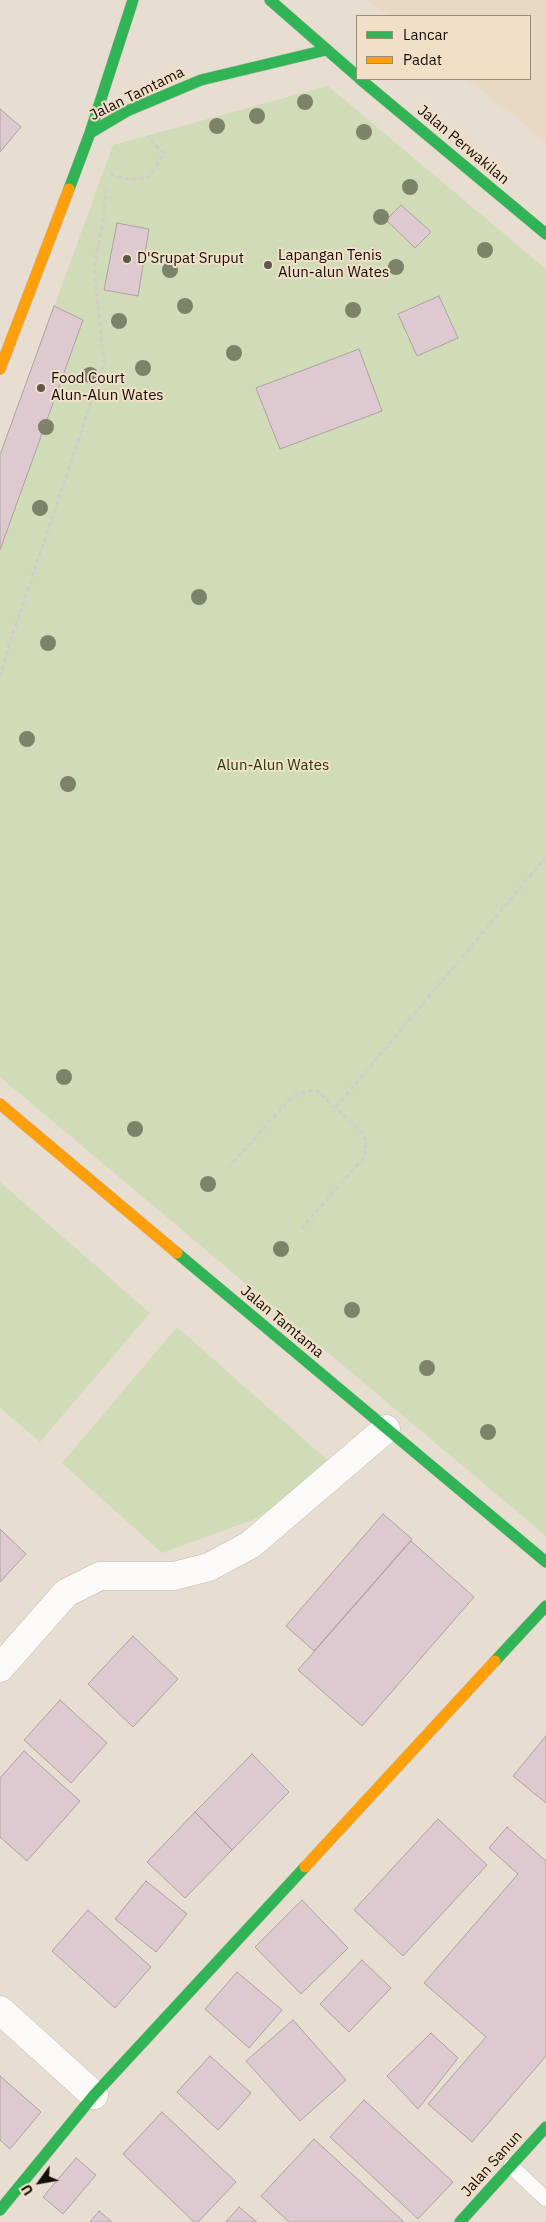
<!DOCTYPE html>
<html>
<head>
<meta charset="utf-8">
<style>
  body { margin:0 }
  #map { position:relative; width:546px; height:2222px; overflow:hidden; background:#e7ded1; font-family:"IBM Plex Sans",sans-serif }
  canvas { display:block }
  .legend { position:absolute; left:356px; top:15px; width:175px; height:65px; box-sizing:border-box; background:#f1dfc7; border:1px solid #998c7a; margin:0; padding:6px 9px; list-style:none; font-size:15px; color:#150f07 }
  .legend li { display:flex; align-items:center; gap:10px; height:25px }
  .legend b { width:25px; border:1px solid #998c7a }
  .north { position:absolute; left:15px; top:2157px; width:50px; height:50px; -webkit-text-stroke:4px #f1dfc7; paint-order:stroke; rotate:238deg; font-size:14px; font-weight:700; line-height:20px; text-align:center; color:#150f07 }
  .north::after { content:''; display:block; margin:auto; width:18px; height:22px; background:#150f07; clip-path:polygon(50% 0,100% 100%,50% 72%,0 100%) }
</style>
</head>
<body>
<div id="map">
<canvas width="546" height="2222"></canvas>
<ul class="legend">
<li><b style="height:6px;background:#30b455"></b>Lancar</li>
<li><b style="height:6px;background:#ff9f0a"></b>Padat</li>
</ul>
<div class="north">U</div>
</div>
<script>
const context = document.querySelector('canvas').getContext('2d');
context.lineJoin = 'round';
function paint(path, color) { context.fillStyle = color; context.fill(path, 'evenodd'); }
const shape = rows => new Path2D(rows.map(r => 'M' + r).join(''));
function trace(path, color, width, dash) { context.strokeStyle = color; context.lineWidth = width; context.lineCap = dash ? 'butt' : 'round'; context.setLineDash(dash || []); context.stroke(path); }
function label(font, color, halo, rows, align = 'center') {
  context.font = font + ' "IBM Plex Sans",sans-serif'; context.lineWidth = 4; context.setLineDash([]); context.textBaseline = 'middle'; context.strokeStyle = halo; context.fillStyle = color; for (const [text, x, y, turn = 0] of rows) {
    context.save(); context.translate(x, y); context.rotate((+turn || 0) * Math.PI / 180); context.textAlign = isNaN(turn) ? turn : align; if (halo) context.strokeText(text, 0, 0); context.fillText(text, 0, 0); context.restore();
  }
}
paint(shape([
  [368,0,546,0,546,141,467,79,530,79,530,16,389,16]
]), '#e9d8c2');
paint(shape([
  [328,86,546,269,546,1536,0,1077,0,455,113,145],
  [0,1182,150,1313,40,1442,0,1408],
  [177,1327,333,1465,284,1501,252,1520,162,1553,62,1463]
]), '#d0dcb8');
const building = shape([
  [0,109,21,127,0,152,0,109],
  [401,205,431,232,415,248,386,220,401,205],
  [117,223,149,229,138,296,104,290,117,223],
  [439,296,458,338,417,356,398,314,439,296],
  [54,306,83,320,0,550,0,455,54,306],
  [359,349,382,411,280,449,256,388,359,349],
  [383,1514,412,1539,314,1651,286,1626,383,1514],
  [0,1529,26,1554,0,1582,0,1529],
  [411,1541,474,1597,362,1726,298,1670,411,1541],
  [133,1636,178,1679,133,1727,88,1684,133,1636],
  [60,1700,107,1743,71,1783,24,1740,60,1700],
  [546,1736,546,1803,513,1776,546,1736],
  [24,1751,80,1801,27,1861,0,1837,0,1778,24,1751],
  [252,1754,289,1792,232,1850,195,1812,252,1754],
  [195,1812,232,1850,185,1898,147,1862,195,1812],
  [438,1819,487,1865,403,1956,354,1910,438,1819],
  [507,1827,546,1861,546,2056,472,2142,428,2104,486,2037,424,1983,518,1874,489,1848,507,1827],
  [146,1881,187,1914,156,1952,115,1919,146,1881],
  [302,1900,348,1948,301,1994,255,1947,302,1900],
  [88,1910,151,1967,115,2008,52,1951,88,1910],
  [362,1960,391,1988,349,2032,320,2004,362,1960],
  [237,1972,282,2010,249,2048,205,2009,237,1972],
  [293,2020,346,2080,300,2121,246,2061,293,2020],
  [431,2033,458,2058,418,2109,387,2076,431,2033],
  [210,2056,251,2093,218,2130,177,2092,210,2056],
  [0,2076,41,2112,10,2149,0,2140,0,2076],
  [364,2100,453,2182,418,2219,330,2137,364,2100],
  [162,2112,236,2182,198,2222,194,2222,123,2154,162,2112],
  [314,2139,404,2222,289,2222,261,2196,314,2139],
  [76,2158,96,2175,63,2214,43,2197,76,2158],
  [239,2207,257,2222,226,2222,239,2207],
  [99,2211,112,2222,90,2222,99,2211]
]);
paint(building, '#ddc9cf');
trace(building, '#aca3a0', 1);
const lane = shape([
  [511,2166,546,2199]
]);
const street = shape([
  [0,1668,66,1593,100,1576,174,1576,209,1567,250,1545,386,1429],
  [0,2010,94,2095]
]);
const fast = shape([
  [270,0,357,76],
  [360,79,546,234],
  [90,133,133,0],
  [69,189,90,133,127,111,201,80,326,50],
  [177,1253,546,1562],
  [495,1661,546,1606],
  [0,2210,94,2095,305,1867],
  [460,2222,546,2127]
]);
const slow = shape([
  [0,369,69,189],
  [0,1104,177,1253],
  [305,1867,495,1661]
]);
trace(lane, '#c3bbb1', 16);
trace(street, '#c3bbb1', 29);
trace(fast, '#c3bbb1', 12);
trace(slow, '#c3bbb1', 12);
trace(shape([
  [110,174,131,180,149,177,164,154,148,136],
  [0,677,9,645,104,364,94,267,103,222,106,188],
  [336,1107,546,857],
  [228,1168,290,1099,303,1092,316,1090,363,1133,366,1143,365,1156,301,1229]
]), '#d1ceca', 3, [5, 2.5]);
trace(lane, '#fbfaf8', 15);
trace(street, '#fbfaf8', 28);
trace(fast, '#30b455', 11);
trace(slow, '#ff9f0a', 11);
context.fillStyle = '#7d8369';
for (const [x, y] of [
  [305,102],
  [257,116],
  [217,126],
  [364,132],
  [410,187],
  [381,217],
  [485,250],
  [396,267],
  [170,270],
  [185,306],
  [353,310],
  [119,321],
  [234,353],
  [143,368],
  [90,375],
  [46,427],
  [40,508],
  [199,597],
  [48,643],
  [27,739],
  [68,784],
  [64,1077],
  [135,1129],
  [208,1184],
  [281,1249],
  [352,1310],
  [427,1368],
  [488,1432]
]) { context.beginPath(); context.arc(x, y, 8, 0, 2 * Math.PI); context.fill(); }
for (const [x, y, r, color] of [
  [127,259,5,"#5e574e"],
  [268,265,5,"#5e574e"],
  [41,388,5,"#5e574e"]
]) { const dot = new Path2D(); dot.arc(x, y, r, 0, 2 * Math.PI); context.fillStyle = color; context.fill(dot); trace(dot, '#f1dfc7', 2); }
label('15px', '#150f07', '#f1dfc7', [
  ["Jalan Tamtama",137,94,-26],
  ["Jalan Perwakilan",463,145,40],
  ["Jalan Tamtama",282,1322,40],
  ["Jalan Sanun",492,2164,-48]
]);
label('15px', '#150f07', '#f1dfc7', [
  ["Lapangan Tenis",278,256],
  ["Alun-alun Wates",278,273],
  ["D'Srupat Sruput",137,259],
  ["Food Court",51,379],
  ["Alun-Alun Wates",51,396]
], 'left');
label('15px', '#273814', '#f1dfc7', [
  ["Alun-Alun Wates",273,766]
]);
</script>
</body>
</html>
